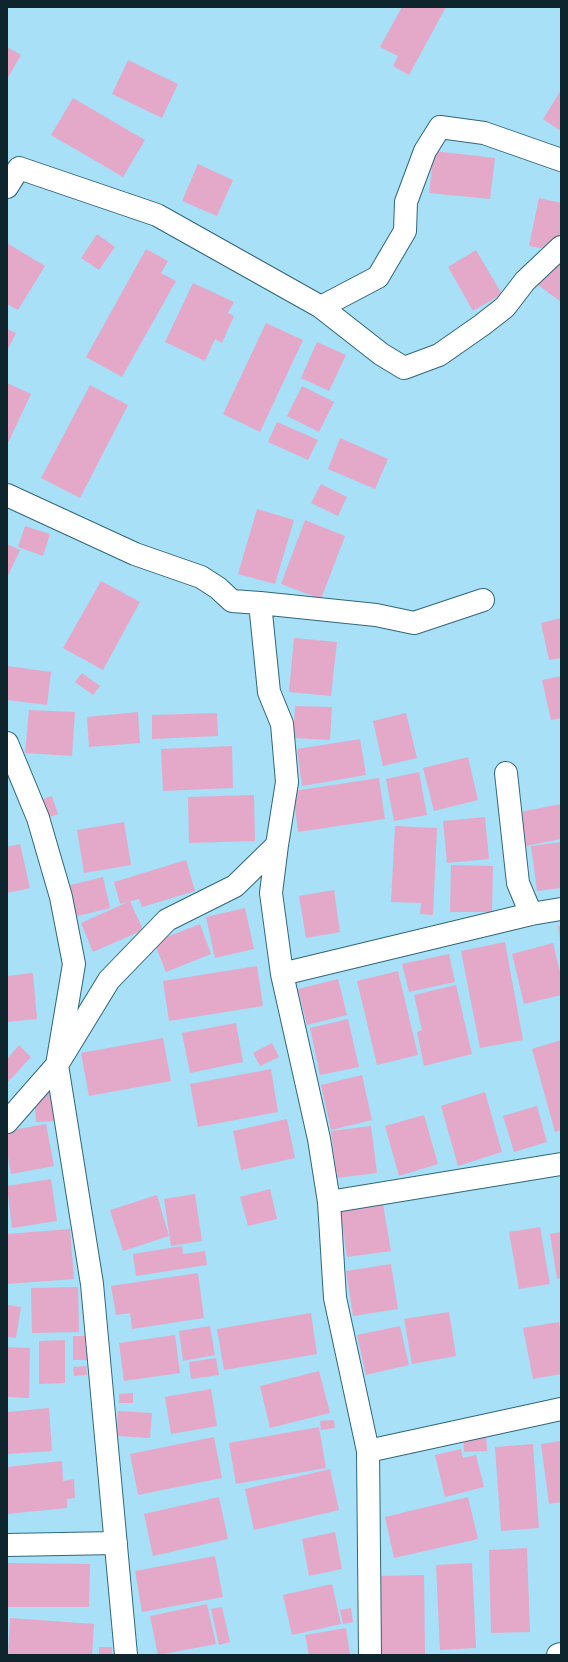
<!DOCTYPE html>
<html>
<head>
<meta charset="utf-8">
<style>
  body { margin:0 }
  #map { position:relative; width:568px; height:1662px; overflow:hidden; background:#a7e0f7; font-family:"Fira Sans Condensed",sans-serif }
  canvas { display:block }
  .frame { position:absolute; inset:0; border:8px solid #0e252e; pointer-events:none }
</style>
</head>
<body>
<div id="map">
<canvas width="568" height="1662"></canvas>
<div class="frame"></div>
</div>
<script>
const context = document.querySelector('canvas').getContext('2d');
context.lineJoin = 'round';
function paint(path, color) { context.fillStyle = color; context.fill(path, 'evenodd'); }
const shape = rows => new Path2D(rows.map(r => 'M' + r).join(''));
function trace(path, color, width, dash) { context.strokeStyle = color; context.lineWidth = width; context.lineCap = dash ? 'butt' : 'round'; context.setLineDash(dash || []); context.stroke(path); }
paint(shape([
  [402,7,446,7,409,75,393,66,398,56,380,47],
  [7,47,21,55,7,79],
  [128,60,178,84,162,118,112,94],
  [561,90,561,131,543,119],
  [73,98,145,140,123,177,51,135],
  [434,151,495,158,490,199,429,193],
  [198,164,233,180,217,216,182,201],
  [539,198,561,203,561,241,552,250,529,246],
  [97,234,115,247,99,270,81,258],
  [7,243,45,266,18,310,7,304],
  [146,249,168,261,161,273,176,281,122,377,86,357],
  [476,250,502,294,473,311,448,267],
  [561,252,561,302,537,284],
  [193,283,234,302,228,313,234,316,222,343,215,339,205,361,165,342],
  [266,323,303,340,260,432,223,414],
  [7,329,16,333,7,351],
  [317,342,346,355,329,391,301,378],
  [7,383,31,394,7,445],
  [90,385,128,405,80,498,41,478],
  [302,386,334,402,319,432,287,416],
  [277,422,318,440,308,460,268,442],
  [340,438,388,459,375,489,328,469],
  [321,484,347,497,338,516,311,503],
  [257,509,294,520,275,584,238,574],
  [305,520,345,536,321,599,281,584],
  [25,526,50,534,43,556,18,547],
  [7,544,20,550,7,578],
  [101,581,140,602,103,670,63,648],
  [561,618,561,658,549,660,541,623],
  [294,638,337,642,331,696,289,692],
  [7,666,51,672,47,705,7,700],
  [82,673,100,686,93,695,75,682],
  [561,676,561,718,551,720,542,680],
  [295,706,332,707,330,740,293,738],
  [29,710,75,712,72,756,25,753],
  [138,712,140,743,89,747,87,717],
  [217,713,218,736,152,739,152,715],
  [406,713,417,758,383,766,373,721],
  [360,739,366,775,302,786,297,749],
  [232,746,233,788,163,791,161,749],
  [468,757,478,800,434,811,423,768],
  [419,772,427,815,394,821,386,779],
  [379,778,385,819,298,832,293,791],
  [254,795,255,841,189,843,188,797],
  [52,796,58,814,41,820,35,802],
  [561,804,561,839,526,846,520,812],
  [485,817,489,859,447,863,443,821],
  [124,822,131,865,84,873,77,830],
  [395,826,437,828,433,915,420,914,421,903,391,902],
  [561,842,561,888,537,891,531,846],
  [20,844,30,888,7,893,7,847],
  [186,860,195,891,142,907,139,899,120,904,114,882],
  [451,865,493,866,492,912,450,912],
  [103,877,110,908,74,917,67,886],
  [334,890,340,932,306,938,299,896],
  [130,901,143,930,93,952,81,923],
  [245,908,254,949,215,958,206,917],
  [200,924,211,954,166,972,154,942],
  [558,926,561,926,561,941,560,941],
  [505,942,523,1040,480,1048,461,951],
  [553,943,561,976,561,995,524,1004,512,954],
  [449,954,455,982,409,992,402,964],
  [257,966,263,1006,169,1021,163,981],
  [398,971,418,1055,377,1065,357,981],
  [33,973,37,1019,7,1022,7,976],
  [338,979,347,1015,307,1025,298,989],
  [456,985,472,1054,424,1066,417,1032,422,1030,414,995],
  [348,1019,359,1067,320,1075,310,1028],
  [236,1023,243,1062,190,1073,182,1033],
  [163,1038,171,1081,89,1096,81,1053],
  [561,1040,561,1130,555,1132,532,1049],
  [272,1043,279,1057,260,1066,253,1053],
  [19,1045,31,1057,7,1083,7,1059],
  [271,1069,278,1112,198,1127,190,1084],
  [362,1075,372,1120,331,1130,321,1085],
  [485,1092,502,1152,458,1166,441,1106],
  [54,1093,57,1121,36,1122,34,1094],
  [537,1106,547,1142,514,1152,503,1116],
  [424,1115,438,1164,399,1176,385,1126],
  [287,1119,295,1158,241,1170,233,1131],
  [46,1124,54,1166,11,1174,7,1152,7,1131],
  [371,1126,377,1173,337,1178,331,1131],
  [51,1179,57,1221,12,1228,7,1186],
  [270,1189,277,1219,248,1226,240,1197],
  [195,1194,202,1241,171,1246,164,1199],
  [157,1195,169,1236,123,1251,110,1210],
  [383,1204,391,1251,347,1257,340,1210],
  [540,1227,550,1284,519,1289,509,1232],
  [70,1229,74,1279,7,1284,7,1234],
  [561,1232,561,1278,557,1279,550,1234],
  [182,1246,183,1254,205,1251,207,1265,136,1276,133,1254],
  [391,1264,398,1309,353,1316,346,1271],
  [198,1273,204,1318,132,1329,130,1313,116,1315,111,1286],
  [78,1287,79,1332,32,1333,31,1288],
  [7,1305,21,1307,16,1338,7,1337],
  [449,1312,456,1356,412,1364,404,1319],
  [311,1313,317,1354,224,1370,217,1329],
  [559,1322,561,1335,561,1374,533,1379,523,1328],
  [210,1326,215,1355,183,1361,179,1331],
  [400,1326,409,1365,366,1375,357,1335],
  [175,1335,180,1373,124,1381,119,1343],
  [73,1336,91,1336,90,1360,73,1360],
  [65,1340,65,1383,39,1384,39,1341],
  [7,1347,30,1348,29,1398,7,1397],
  [216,1358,219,1375,191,1379,189,1362],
  [86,1366,87,1375,74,1376,73,1367],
  [319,1371,330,1413,270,1428,260,1386],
  [211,1389,217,1426,171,1434,165,1397],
  [133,1393,133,1403,119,1403,119,1394],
  [49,1408,52,1451,7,1454,7,1412],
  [118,1411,152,1413,150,1438,117,1436],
  [334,1420,335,1428,321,1430,320,1421],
  [319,1427,326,1468,236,1484,229,1443],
  [486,1433,487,1451,464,1452,463,1435],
  [214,1437,222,1478,138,1495,130,1454],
  [561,1441,561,1502,549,1504,541,1444],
  [533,1444,539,1528,501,1531,495,1447],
  [461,1449,463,1458,476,1455,484,1487,445,1497,435,1455],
  [62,1461,63,1481,74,1479,75,1498,67,1499,67,1508,7,1514,7,1467],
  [330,1469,339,1510,254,1530,245,1489],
  [219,1497,228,1539,153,1556,144,1514],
  [468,1497,478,1539,394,1558,385,1517],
  [335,1532,342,1569,309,1576,302,1539],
  [527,1548,530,1632,491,1633,489,1550],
  [215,1556,223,1597,142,1612,135,1571],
  [7,1563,90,1564,89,1607,7,1607],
  [472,1563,476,1648,440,1650,436,1565],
  [424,1575,425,1655,381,1655,380,1576],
  [332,1584,341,1624,292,1635,283,1595],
  [207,1604,216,1644,158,1655,150,1616],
  [222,1607,230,1642,219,1645,211,1609],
  [351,1608,353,1622,343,1624,340,1610],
  [10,1618,94,1624,92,1655,8,1655],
  [346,1628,350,1655,309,1655,305,1635],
  [99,1647,112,1647,112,1655,99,1655]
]), '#e4a9c9');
const minor = shape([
  [7,187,19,168,157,215,321,307,378,277,405,231,406,202,425,151,440,127,484,133,561,160],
  [321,307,381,354,404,368,439,355,482,325,505,307,525,281,561,247],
  [7,495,135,554,201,577,218,588,232,601,260,603,269,692,282,724,287,782,277,845,271,893,282,974,319,1139,329,1202,335,1298,368,1451,370,1655],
  [260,603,376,615,414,623,483,600],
  [7,743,38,818,61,897,74,964,57,1065,92,1284,126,1655],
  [506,773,518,883,531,914],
  [282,974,531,914,561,909],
  [7,1122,57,1065,109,980,167,920,235,886,277,845],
  [329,1202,561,1164],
  [368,1451,561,1409],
  [7,1545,116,1543],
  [558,1655,561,1654]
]);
trace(minor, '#30677b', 24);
trace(minor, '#fff', 22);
</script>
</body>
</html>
